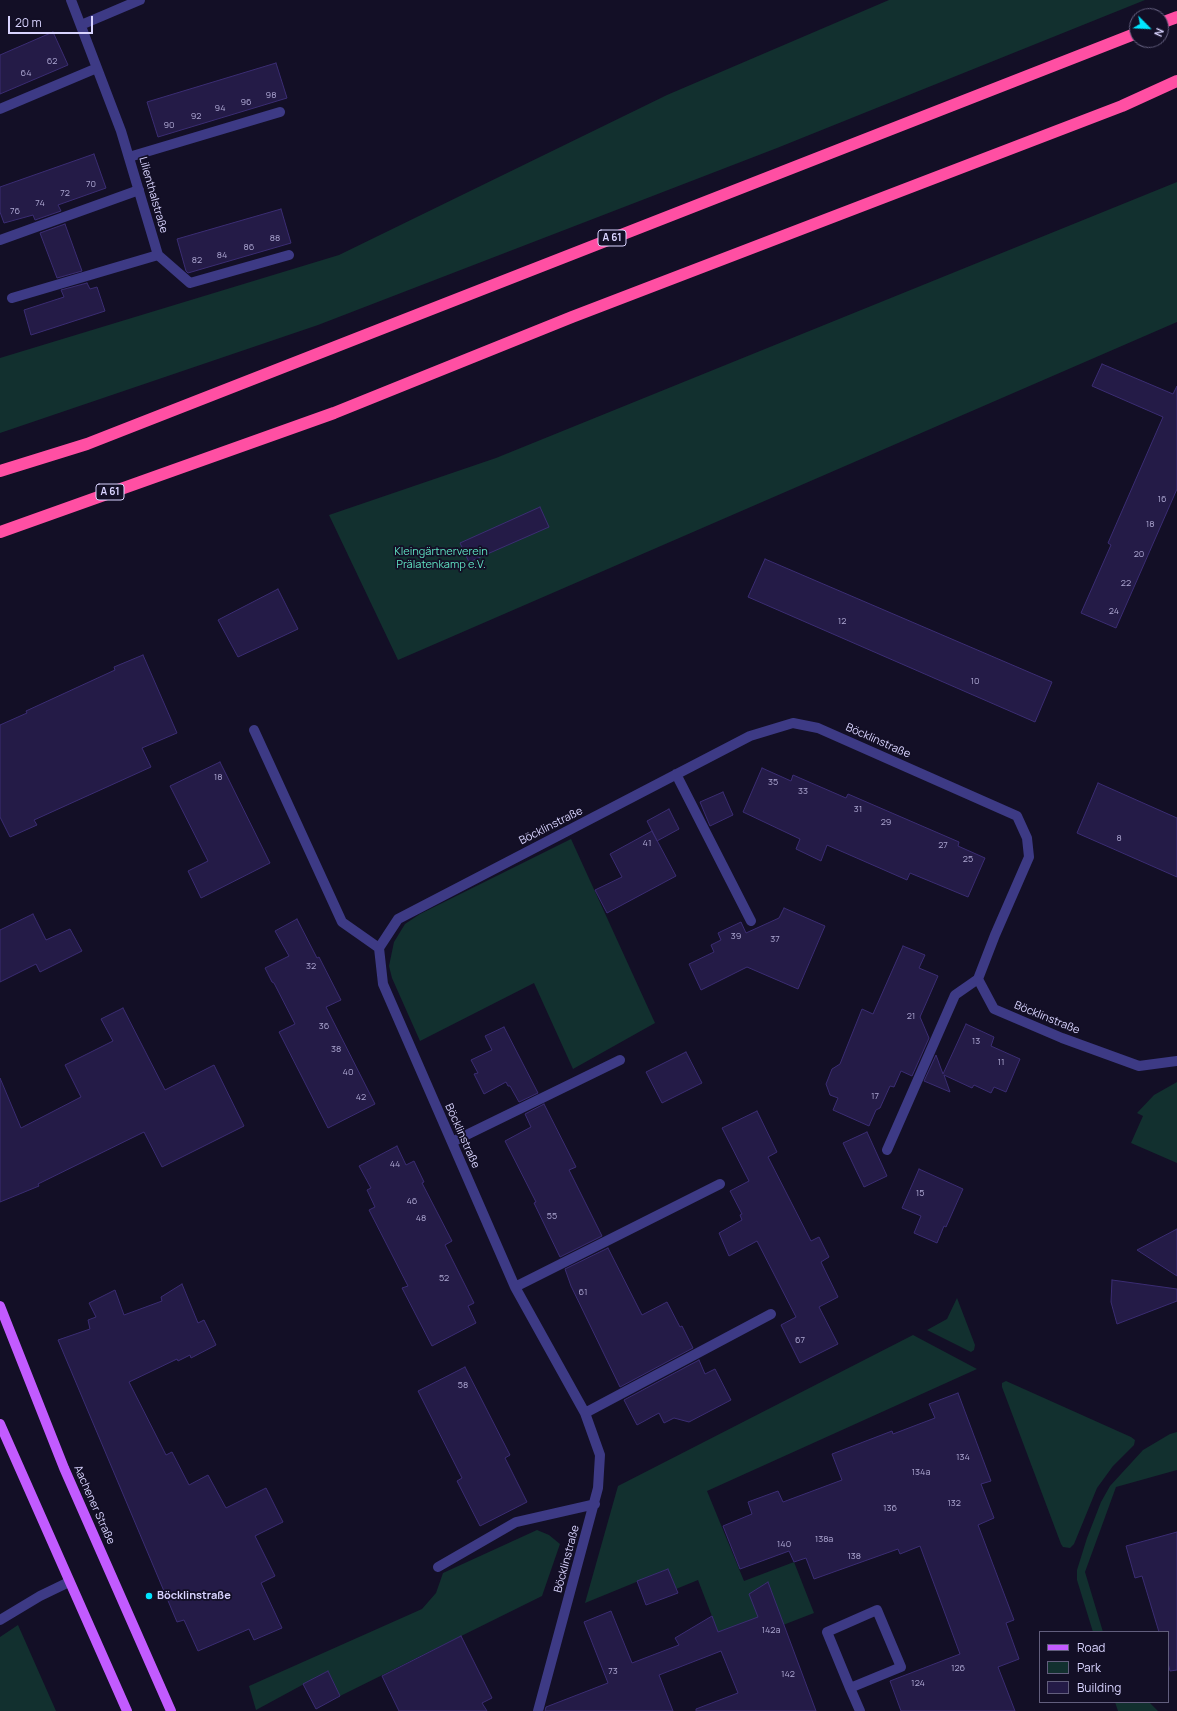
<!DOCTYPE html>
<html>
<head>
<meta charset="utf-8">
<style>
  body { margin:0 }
  #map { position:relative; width:1177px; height:1711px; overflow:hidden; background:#130f26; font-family:Manrope,sans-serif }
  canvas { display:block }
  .legend { position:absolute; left:1039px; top:1631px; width:130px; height:72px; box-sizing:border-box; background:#130f26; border:1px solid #625e7d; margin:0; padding:5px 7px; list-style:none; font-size:12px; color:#d9d4ff }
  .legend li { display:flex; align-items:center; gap:8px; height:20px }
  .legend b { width:20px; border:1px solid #625e7d }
  .north { position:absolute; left:1129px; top:8px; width:40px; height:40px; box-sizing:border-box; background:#130f26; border:1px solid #625e7d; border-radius:50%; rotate:114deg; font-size:11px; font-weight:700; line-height:16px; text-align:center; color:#d9d4ff }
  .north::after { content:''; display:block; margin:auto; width:14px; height:18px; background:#00e5ff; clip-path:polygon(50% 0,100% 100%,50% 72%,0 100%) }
  .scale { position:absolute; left:8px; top:16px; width:85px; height:18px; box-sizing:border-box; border:2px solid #d9d4ff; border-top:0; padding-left:5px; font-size:12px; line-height:14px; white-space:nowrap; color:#d9d4ff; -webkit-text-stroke:3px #130f26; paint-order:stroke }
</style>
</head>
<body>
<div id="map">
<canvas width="1177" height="1711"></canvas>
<ul class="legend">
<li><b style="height:5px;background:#c25bff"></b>Road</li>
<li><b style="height:11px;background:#12302f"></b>Park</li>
<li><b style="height:11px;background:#241b47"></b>Building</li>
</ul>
<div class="north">N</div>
<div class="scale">20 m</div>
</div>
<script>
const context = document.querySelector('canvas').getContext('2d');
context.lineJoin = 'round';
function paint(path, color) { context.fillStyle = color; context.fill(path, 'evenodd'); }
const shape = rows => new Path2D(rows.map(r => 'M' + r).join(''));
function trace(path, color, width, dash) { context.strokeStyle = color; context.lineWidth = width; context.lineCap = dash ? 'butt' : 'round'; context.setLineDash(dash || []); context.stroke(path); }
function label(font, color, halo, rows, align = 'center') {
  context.font = font + ' Manrope,sans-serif'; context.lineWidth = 3.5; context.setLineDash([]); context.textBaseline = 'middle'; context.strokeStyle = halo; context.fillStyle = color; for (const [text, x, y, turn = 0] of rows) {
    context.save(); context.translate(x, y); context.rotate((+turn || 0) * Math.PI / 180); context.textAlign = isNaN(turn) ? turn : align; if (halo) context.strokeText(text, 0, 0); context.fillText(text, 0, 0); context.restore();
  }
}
paint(shape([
  [889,0,1145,0,777,148,318,325,0,433,0,358,339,255,667,95],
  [1177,182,1177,322,398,660,329,515,496,458],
  [571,839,655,1023,573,1069,534,983,420,1041,392,978,389,966,394,942,405,924,420,914],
  [1177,1082,1177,1163,1131,1143,1143,1116,1137,1113,1154,1095],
  [957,1298,975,1345,974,1350,971,1352,927,1330,947,1319],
  [913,1335,977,1369,707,1491,744,1581,794,1562,814,1613,783,1625,718,1632,698,1580,676,1589,668,1569,585,1603,618,1486],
  [1006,1381,1131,1437,1135,1440,1134,1445,1113,1466,1097,1488,1074,1544,1070,1548,1063,1547,1061,1544,1002,1387,1002,1383],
  [1177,1432,1177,1470,1116,1487,1085,1572,1103,1632,1093,1632,1077,1580,1077,1570,1087,1538,1101,1502,1110,1486,1143,1450,1170,1434],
  [537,1530,549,1535,560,1544,542,1596,340,1696,328,1671,256,1710,249,1686,422,1609,436,1593,443,1573],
  [18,1625,56,1711,0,1711,0,1637],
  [1115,1702,1149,1702,1158,1711,1118,1711]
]), '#12302f');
const building = shape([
  [53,32,68,65,0,94,0,55,53,32],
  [276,63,287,98,158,137,147,102,276,63],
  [94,154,106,188,58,205,61,211,35,220,33,215,4,223,0,212,0,187,94,154],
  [281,209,291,243,188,273,186,271,177,239,281,209],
  [65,224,82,271,57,278,40,233,65,224],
  [87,283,90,289,97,287,105,311,31,335,24,310,64,297,61,290,87,283],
  [1102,364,1173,394,1177,386,1177,489,1116,628,1081,613,1111,545,1108,543,1163,417,1092,386,1102,364],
  [540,507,549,527,469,562,460,543,540,507],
  [765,559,1052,682,1035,722,748,597,765,559],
  [278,589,298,629,238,657,218,620,278,589],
  [143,655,177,733,142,748,151,767,34,820,37,825,10,837,0,817,0,725,27,713,26,711,115,670,114,667,143,655],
  [220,762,270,863,201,898,188,871,208,861,170,786,220,762],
  [762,768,791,781,793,775,846,798,848,794,959,842,958,846,985,858,968,897,910,873,907,880,827,845,821,861,796,849,800,839,743,812,762,768],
  [1098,783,1177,818,1177,877,1077,833,1098,783],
  [723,792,733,815,710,826,700,802,723,792],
  [669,809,679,829,657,841,647,821,669,809],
  [652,831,676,876,607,913,595,890,622,877,610,854,652,831],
  [784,908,825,926,798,989,747,967,701,990,689,964,714,952,711,945,721,940,718,933,741,922,746,933,779,918,784,908],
  [33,914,46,940,70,929,82,951,40,972,36,964,0,982,0,930,33,914],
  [297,919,317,958,319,957,341,1000,326,1007,375,1104,328,1128,279,1032,295,1024,274,983,272,982,265,968,289,956,275,931,297,919],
  [903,946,925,955,919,968,938,976,920,1017,929,1038,912,1076,901,1071,894,1087,890,1086,880,1108,876,1110,869,1126,833,1110,838,1098,830,1095,826,1084,832,1069,840,1064,862,1009,873,1014,903,946],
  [123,1008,165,1090,214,1065,244,1126,162,1167,144,1132,38,1184,39,1186,0,1202,0,1078,21,1128,81,1097,65,1065,113,1041,101,1019,123,1008],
  [966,1024,994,1037,991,1046,1020,1059,1006,1092,994,1087,991,1093,974,1085,972,1088,944,1075,950,1092,924,1081,936,1055,943,1074,966,1024],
  [504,1027,538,1093,519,1102,510,1086,508,1086,506,1082,484,1094,474,1074,478,1073,471,1060,492,1050,485,1036,504,1027],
  [686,1052,702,1083,662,1103,646,1072,686,1052],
  [544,1104,576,1167,569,1170,602,1236,560,1257,534,1203,536,1202,505,1141,531,1127,525,1114,544,1104],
  [757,1111,777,1152,768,1157,811,1241,819,1237,829,1257,821,1262,838,1297,819,1307,838,1344,800,1363,781,1325,796,1317,757,1241,729,1256,719,1233,742,1220,740,1215,742,1214,730,1191,749,1181,722,1128,757,1111],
  [867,1132,887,1176,864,1187,843,1143,867,1132],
  [397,1146,406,1165,414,1161,424,1182,422,1183,452,1241,445,1245,474,1303,468,1306,476,1323,432,1346,402,1288,408,1286,369,1210,375,1207,367,1190,371,1188,359,1166,397,1146],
  [919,1169,963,1189,946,1227,944,1226,937,1243,914,1233,921,1216,902,1208,919,1169],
  [1177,1229,1177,1276,1137,1250,1177,1229],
  [608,1248,642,1315,667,1302,680,1327,682,1326,693,1348,620,1387,571,1286,565,1269,608,1248],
  [1112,1280,1177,1289,1177,1301,1117,1324,1111,1302,1112,1280],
  [182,1284,198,1323,204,1320,216,1345,191,1358,190,1355,178,1361,177,1359,129,1382,166,1455,172,1452,189,1485,208,1475,226,1508,266,1488,283,1522,255,1536,275,1576,261,1583,282,1628,254,1640,249,1629,198,1651,184,1620,177,1622,58,1340,90,1329,88,1320,96,1317,89,1303,115,1290,124,1315,162,1301,161,1297,182,1284],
  [699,1360,705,1374,715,1369,731,1400,689,1422,674,1418,664,1423,659,1413,637,1425,624,1400,699,1360],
  [465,1367,510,1455,505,1458,527,1502,480,1526,457,1481,462,1478,418,1391,465,1367],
  [958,1393,991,1481,981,1484,994,1518,978,1525,1014,1620,1006,1623,1019,1659,998,1667,1015,1711,901,1711,890,1681,960,1654,920,1546,900,1554,898,1549,814,1579,806,1558,794,1562,789,1551,740,1569,723,1526,752,1514,748,1502,778,1491,783,1502,842,1480,832,1454,892,1431,893,1434,935,1418,929,1404,958,1393],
  [1177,1532,1177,1670,1170,1671,1168,1663,1168,1632,1159,1632,1142,1576,1135,1578,1126,1546,1177,1532],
  [668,1569,678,1593,646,1605,637,1581,668,1569],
  [768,1582,816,1711,696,1711,696,1709,738,1693,721,1651,659,1675,673,1711,545,1711,546,1707,608,1683,584,1622,611,1611,632,1663,679,1645,675,1638,712,1616,718,1632,758,1617,749,1594,768,1582],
  [461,1636,492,1698,482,1703,487,1711,399,1711,382,1676,461,1636],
  [328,1671,340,1696,316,1709,303,1684,328,1671]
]);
paint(building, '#241b47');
trace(building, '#3b2d73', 1);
trace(shape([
  [81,25,140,0],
  [0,109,97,68],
  [129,157,280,112],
  [0,240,139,190],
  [158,255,190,283,289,255],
  [12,298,158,255,121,131,71,0],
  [254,730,342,922,379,948],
  [676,774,751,921],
  [452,1142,620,1060],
  [887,1150,955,995,978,979],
  [515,1287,720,1184],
  [585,1413,771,1314],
  [438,1567,516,1522,595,1504],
  [0,1620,40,1596,69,1582],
  [850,1688,901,1667,877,1610,827,1632,850,1688,860,1711],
  [538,1711,598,1488,600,1455,585,1413,515,1287,383,984,379,948,398,919,750,736,793,723,818,728,1017,816,1027,838,1029,857,995,935,978,979,994,1009,1062,1038,1139,1066,1177,1061]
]), '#3d3a85', 10);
trace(shape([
  [0,1306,64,1468,171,1711],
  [0,1424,127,1711]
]), '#c25bff', 10);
trace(shape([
  [1161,23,1177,17],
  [0,471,87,444,1137,33],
  [0,532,334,413,572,317,1122,106,1177,81]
]), '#ff4fa3', 12);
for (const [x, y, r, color] of [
  [149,1596,4,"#00e5ff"]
]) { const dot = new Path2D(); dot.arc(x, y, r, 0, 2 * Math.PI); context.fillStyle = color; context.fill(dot); trace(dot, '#130f26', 1.5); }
label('9px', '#aca6d1', null, [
  ["62",52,61],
  ["64",26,73],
  ["98",271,95],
  ["96",246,102],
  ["94",220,108],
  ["92",196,116],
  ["90",169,125],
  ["70",91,184],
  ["72",65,193],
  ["74",40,203],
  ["76",15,211],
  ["88",275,238],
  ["86",249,247],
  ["84",222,255],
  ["82",197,260],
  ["16",1162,499],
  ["18",1150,524],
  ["20",1139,554],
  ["22",1126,583],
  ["24",1114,611],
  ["12",842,621],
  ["10",975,681],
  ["18",218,777],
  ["35",773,782],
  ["33",803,791],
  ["31",858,809],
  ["29",886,822],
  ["8",1119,838],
  ["41",647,843],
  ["27",943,845],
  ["25",968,859],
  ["39",736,936],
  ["37",775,939],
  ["32",311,966],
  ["21",911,1016],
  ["36",324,1026],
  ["13",976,1041],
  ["38",336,1049],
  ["11",1001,1062],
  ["40",348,1072],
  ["17",875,1096],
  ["42",361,1097],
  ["44",395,1164],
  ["15",920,1193],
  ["46",412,1201],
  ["55",552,1216],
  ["48",421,1218],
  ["52",444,1278],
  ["61",583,1292],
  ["67",800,1340],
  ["58",463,1385],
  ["134",963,1457],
  ["134a",921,1472],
  ["132",954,1503],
  ["136",890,1508],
  ["138a",824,1539],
  ["140",784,1544],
  ["138",854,1556],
  ["142a",771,1630],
  ["126",958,1668],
  ["73",613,1671],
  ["142",788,1674],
  ["124",918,1683]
]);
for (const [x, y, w] of [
  [612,238,28],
  [110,492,28]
]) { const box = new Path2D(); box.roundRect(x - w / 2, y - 8, w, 16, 3); context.fillStyle = '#130f26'; context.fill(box); trace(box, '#d9d4ff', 1); }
label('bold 10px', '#d9d4ff', null, [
  ["A 61",612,238],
  ["A 61",110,492]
]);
label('11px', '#d9d4ff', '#130f26', [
  ["Lilienthalstraße",153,195,74],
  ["Böcklinstraße",878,741,24],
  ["Böcklinstraße",551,826,-27],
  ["Böcklinstraße",1047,1018,22],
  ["Böcklinstraße",462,1136,66],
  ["Aachener Straße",94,1505,66],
  ["Böcklinstraße",567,1559,-75]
]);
label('11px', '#5fe0c0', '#130f26', [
  ["Kleingärtnerverein",441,552],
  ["Prälatenkamp e.V.",441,565]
]);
label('bold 11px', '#d9d4ff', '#130f26', [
  ["Böcklinstraße",157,1596]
], 'left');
</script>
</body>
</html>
